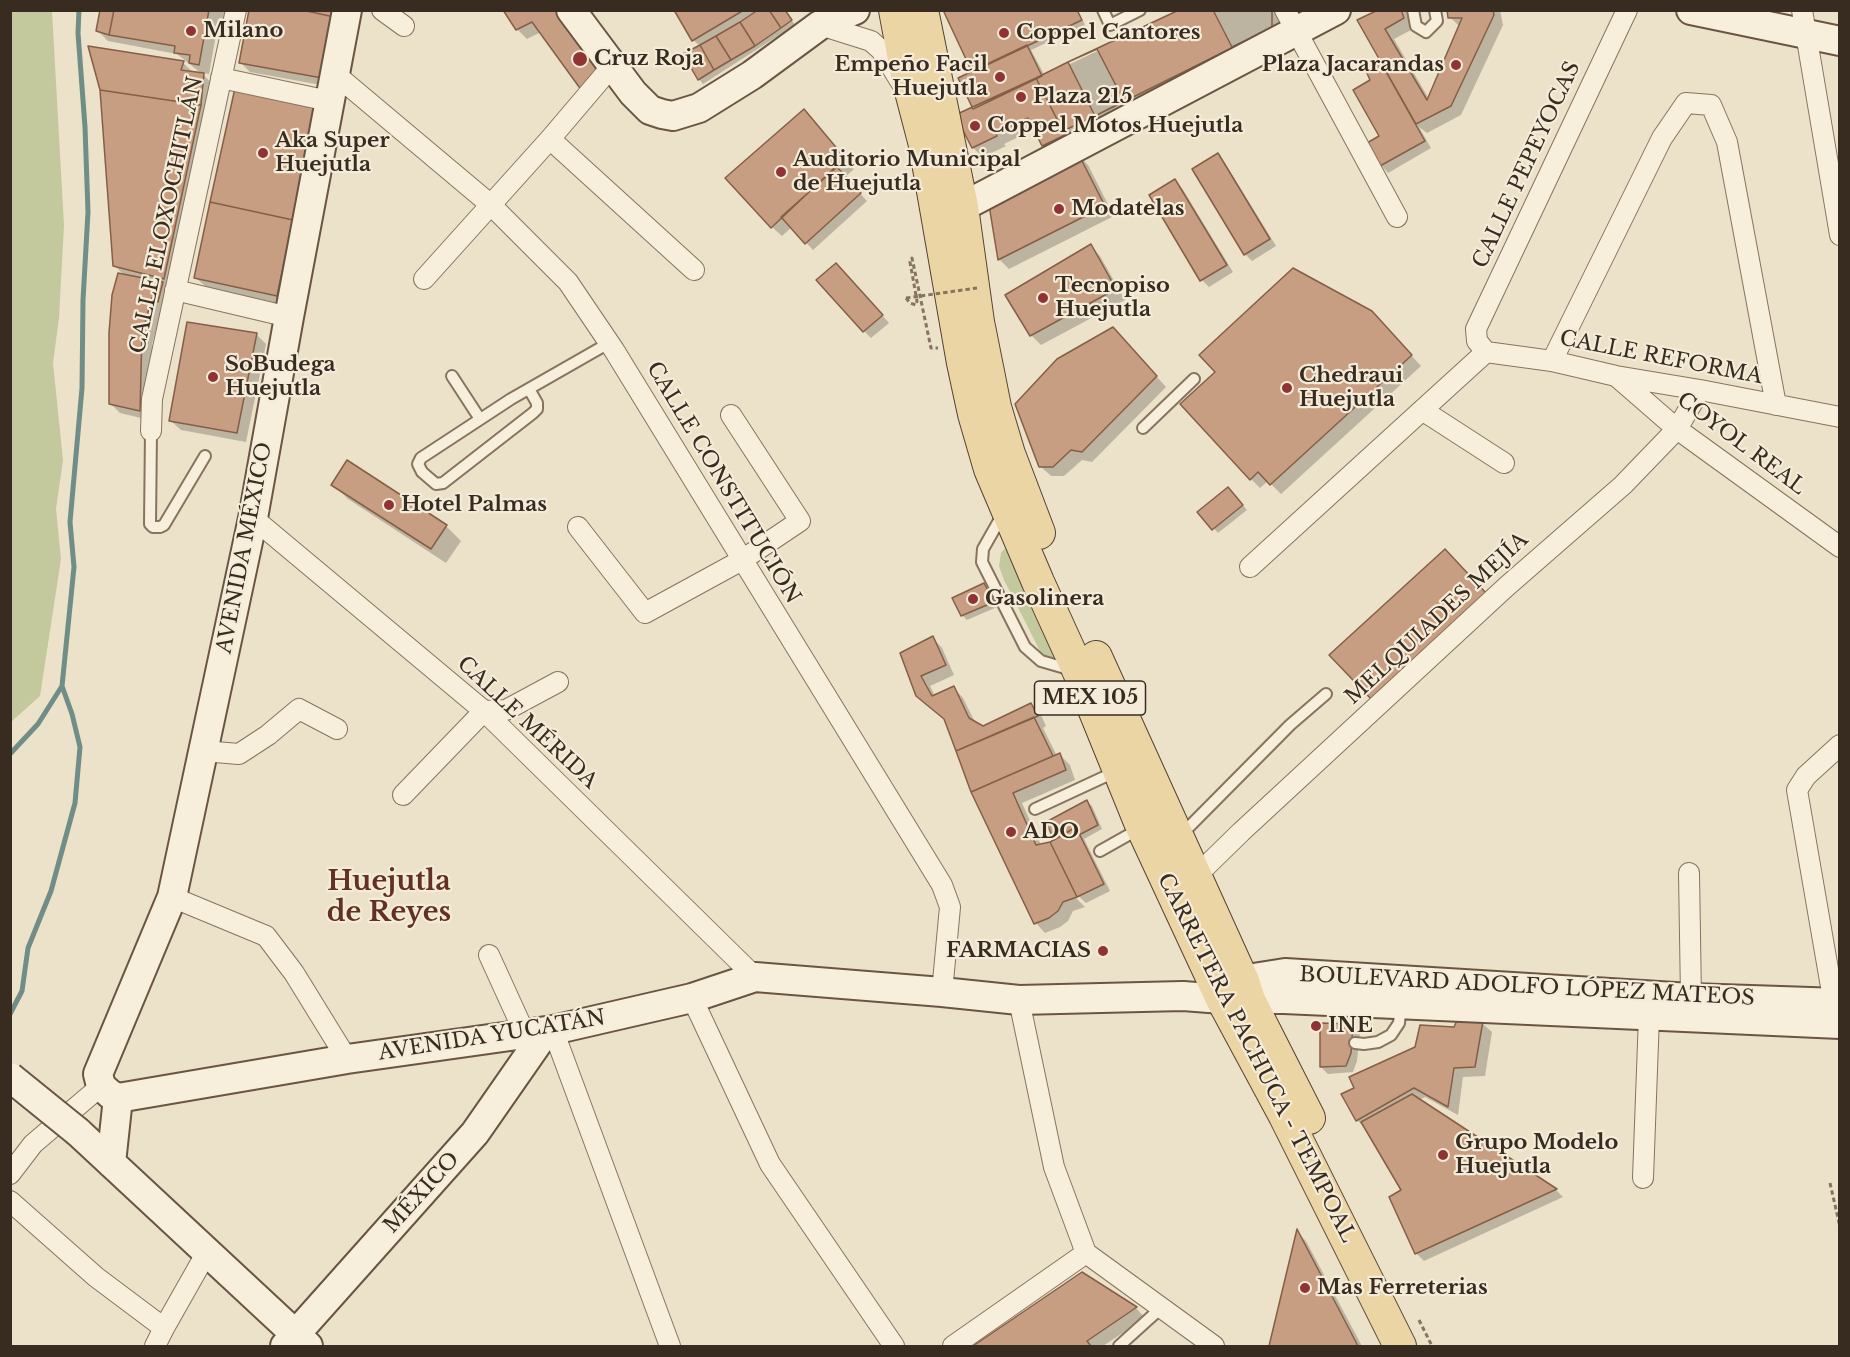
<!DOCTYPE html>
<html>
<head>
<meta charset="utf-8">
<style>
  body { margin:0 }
  #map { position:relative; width:1850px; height:1357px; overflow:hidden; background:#ece1c9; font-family:"Libre Baskerville",serif }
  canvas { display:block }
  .frame { position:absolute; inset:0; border:12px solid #382c21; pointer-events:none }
</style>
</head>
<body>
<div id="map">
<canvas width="1850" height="1357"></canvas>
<div class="frame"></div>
</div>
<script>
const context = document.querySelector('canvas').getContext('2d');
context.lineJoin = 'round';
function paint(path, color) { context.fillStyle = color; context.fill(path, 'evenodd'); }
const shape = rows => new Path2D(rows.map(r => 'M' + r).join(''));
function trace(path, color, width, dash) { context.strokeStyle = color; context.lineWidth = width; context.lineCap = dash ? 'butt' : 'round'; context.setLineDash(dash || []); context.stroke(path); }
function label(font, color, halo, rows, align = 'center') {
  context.font = font + ' "Libre Baskerville",serif'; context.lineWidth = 4.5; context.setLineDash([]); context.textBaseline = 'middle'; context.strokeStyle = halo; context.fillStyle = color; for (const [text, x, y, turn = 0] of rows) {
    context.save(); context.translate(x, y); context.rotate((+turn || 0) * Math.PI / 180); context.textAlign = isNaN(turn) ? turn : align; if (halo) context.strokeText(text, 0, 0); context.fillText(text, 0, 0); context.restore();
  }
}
paint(shape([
  [11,10,52,11,64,225,59,318,53,363,63,460,56,509,61,559,40,696,11,722],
  [1005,548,1055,658,1055,659,1049,658,1040,651,1004,580,999,566,1001,553]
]), '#c4c99d');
paint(shape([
  [102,10,239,10,237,21,219,18,209,74,202,73,213,85,174,288,165,286,172,293,162,307,152,344,149,420,120,413,110,403,124,275,114,265,183,63,194,73,202,74,177,54,108,41,98,31],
  [250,10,332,87,250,72,240,62],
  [504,10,567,10,616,79,593,100,541,32,527,39,517,29],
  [676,10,785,10,795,25,703,84,699,79,700,46,693,40],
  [944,10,1078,10,1085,25,1031,50,1045,76,1183,10,1276,10,1282,24,1053,155,1043,145,1035,129,1004,144,1006,146,983,157,973,148,957,116,975,108,974,72],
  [1382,10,1405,10,1407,13,1413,29,1394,39,1429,99,1460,27,1450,17,1449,10,1500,10,1503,25,1461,115,1427,133,1419,127,1431,148,1388,173,1381,165,1369,143,1381,136,1373,81,1368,72,1383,63],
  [315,105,286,305,206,287,196,278],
  [813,121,854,169,845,177,867,201,813,250,792,227,782,236,772,227],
  [1078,155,1088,165,1114,216,1009,269,999,259],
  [1218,155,1225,163,1276,246,1252,261,1245,254],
  [1175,181,1182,188,1233,272,1209,287,1202,280],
  [1091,246,1100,256,1125,300,1041,345,1031,335],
  [844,272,889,323,871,338,864,331],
  [1382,323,1421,366,1281,494,1268,481,1260,488,1251,479],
  [256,334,266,344,246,442,181,430,171,421],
  [1123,339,1166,387,1092,462,1082,460,1064,476,1051,476,1040,466],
  [333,484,446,526,461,541,446,563,348,499],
  [1233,493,1247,510,1218,533,1200,512],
  [984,585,989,590,997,607,967,620,962,615],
  [933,638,942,648,954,675,930,686,935,696,954,688,963,698,976,724,983,728,1031,705,1041,715,1046,726,1043,728,1057,756,1060,755,1070,765,1075,780,1022,803,1041,845,1057,840,1087,802,1092,806,1102,829,1084,839,1110,891,1086,903,1073,891,1071,893,1085,907,1073,911,1068,921,1060,927,1045,933,1036,923,973,791,946,721,917,695,902,654],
  [1482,1023,1492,1032,1485,1076,1463,1077,1458,1115,1425,1097,1419,1100,1556,1190,1563,1197,1424,1261,1417,1254,1391,1198,1403,1191,1367,1130,1357,1120,1455,1028],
  [1352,1026,1360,1033,1357,1061,1353,1072,1328,1074,1321,1067],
  [1297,1232,1306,1241,1362,1346,1271,1346],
  [1082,1274,1136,1308,1145,1318,1103,1346,976,1346]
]), '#0003');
trace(shape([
  [10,754,38,724,62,686],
  [10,1014,22,991,28,948,51,891,75,803,80,747,72,714,62,686,74,567,70,522,82,388,83,300,88,212,85,127,78,33,79,10]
]), '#708e87', 5);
const building = shape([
  [100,10,114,10,109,35,96,31,100,10],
  [114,10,209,10,199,65,189,63,190,55,174,53,175,46,109,35,114,10],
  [249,10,302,10,334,17,322,78,239,63,249,10],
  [302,10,336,10,334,17,302,10],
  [503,10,565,10,608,68,582,91,532,22,516,30,503,10],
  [674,10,744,10,692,41,674,10],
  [758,10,769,10,781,28,755,46,740,22,758,10],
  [769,10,785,10,792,20,781,28,769,10],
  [943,10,1077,10,1082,20,972,72,943,10],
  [1179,10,1272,10,1272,28,1095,116,1068,62,1179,10],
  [1213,10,1272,10,1272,28,1232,47,1213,10],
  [1378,10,1401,10,1404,18,1385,29,1427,100,1462,18,1448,18,1447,10,1493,10,1494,15,1451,106,1416,124,1357,20,1378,10],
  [740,22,755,46,731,60,716,36,740,22],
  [716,36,731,60,714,70,700,45,716,36],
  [700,45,714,70,698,80,683,54,700,45],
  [1027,45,1042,76,973,109,958,78,1027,45],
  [88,46,184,61,181,70,204,73,201,105,100,90,88,46],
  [1097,49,1124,101,1095,116,1068,62,1097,49],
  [1068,62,1095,116,1063,131,1036,78,1068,62],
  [1381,63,1425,141,1380,166,1367,143,1379,136,1353,90,1370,80,1366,71,1381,63],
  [1036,78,1065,135,1042,146,1028,118,996,134,997,136,972,148,955,115,1036,78],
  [235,88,315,104,293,220,210,202,235,88],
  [100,90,201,105,164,279,113,266,100,90],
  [804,109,845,158,771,228,725,178,804,109],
  [1078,153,1105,206,998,260,988,199,1078,153],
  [1218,153,1270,239,1244,255,1192,169,1218,153],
  [837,167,861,193,805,244,781,217,837,167],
  [1175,179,1227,265,1200,281,1149,195,1175,179],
  [210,202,293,220,277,296,194,278,210,202],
  [1091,244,1116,289,1030,336,1005,295,1091,244],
  [836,263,883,315,863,332,816,280,836,263],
  [1293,268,1372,311,1412,355,1270,485,1258,472,1250,480,1180,404,1215,372,1199,355,1293,268],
  [118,273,163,282,158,302,152,298,142,334,140,411,109,404,109,333,112,295,118,273],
  [187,322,257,333,237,433,169,421,187,322],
  [1113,327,1157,376,1082,452,1071,450,1053,467,1039,467,1015,404,1057,359,1113,327],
  [347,460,447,525,431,549,331,485,347,460],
  [1228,487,1243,505,1212,530,1197,512,1228,487],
  [1445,549,1486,593,1373,701,1329,655,1445,549],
  [984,583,994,602,961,616,952,598,984,583],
  [933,636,946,665,921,676,932,696,954,686,969,718,983,726,1031,703,1038,716,956,751,944,719,916,696,900,653,933,636],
  [1034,717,1053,756,971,792,956,751,1034,717],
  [1060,753,1066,770,1013,793,1036,845,1050,842,1077,897,1063,902,1058,911,1049,918,1034,924,971,792,1060,753],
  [1087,800,1098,825,1079,835,1076,827,1054,840,1046,822,1087,800],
  [1076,827,1104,884,1077,897,1050,842,1076,827],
  [1458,1018,1483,1021,1475,1067,1454,1068,1448,1107,1414,1088,1356,1121,1341,1094,1354,1088,1349,1077,1415,1047,1420,1025,1454,1027,1458,1018],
  [1320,1023,1353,1024,1351,1053,1346,1066,1320,1067,1320,1023],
  [1412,1094,1557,1189,1415,1254,1389,1197,1401,1190,1361,1122,1412,1094],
  [1297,1229,1358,1346,1269,1346,1297,1229],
  [1082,1272,1137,1307,1087,1341,1091,1346,973,1346,1082,1272]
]);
paint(building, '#c79e82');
trace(building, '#845f46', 1.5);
const lane = shape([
  [1103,10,1110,25,1140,10],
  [1413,10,1416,26,1426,32,1437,21,1435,10],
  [452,376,480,419],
  [529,389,537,403,537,409,533,413,443,483,436,484,422,472,418,464,421,458,511,399,609,343],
  [1143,428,1194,379],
  [151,431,150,524,153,527,160,527,164,525,205,456],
  [1004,512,983,549,982,562,1025,647,1041,661,1072,670],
  [1035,809,1117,771],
  [1180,836,1290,725,1326,694],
  [1100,851,1139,829],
  [1355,1043,1364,1044,1378,1042,1391,1035,1399,1023,1401,1005],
  [1119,1346,1161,1308]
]);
const street = shape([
  [382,10,404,26],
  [1285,10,1397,217],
  [1627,10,1476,329,1477,341,1486,352,1552,361,1616,376,1700,390,1840,417],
  [1802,10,1840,235],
  [823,21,820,25,871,41,881,50,902,84],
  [335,74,491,205,568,282,614,350,942,885,950,907,942,992],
  [221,78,329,101],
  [550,139,694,270],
  [424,279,550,139,612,66],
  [175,290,289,317],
  [1552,361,1662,138,1686,103,1711,105,1727,142,1776,405],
  [1616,376,1677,429,1840,547],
  [1422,410,1504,463],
  [151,431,152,399,236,10],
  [253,518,484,711,755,977],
  [578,527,645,613,742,560,800,521,731,415],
  [1250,567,1486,352],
  [203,751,239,754,268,735,299,709,337,729],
  [403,795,484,711,506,710,558,682],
  [1689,873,1691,998],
  [1196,876,1241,832,1506,587,1623,485,1677,429,1700,390],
  [172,897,266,936,294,973,347,1059],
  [489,955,525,1034],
  [692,998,770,1164,894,1346],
  [1019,1000,1054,1167,1086,1253,1214,1346],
  [1834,1015,1834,1004,1797,790,1806,776,1840,745],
  [553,1030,670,1346],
  [10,1174,33,1144,101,1086],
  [1643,1178,1649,1016],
  [10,1201,96,1277,164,1328],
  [155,1346,164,1328,207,1252],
  [953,1346,1086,1253]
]);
const secondary = shape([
  [347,10,289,317,253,518,172,897,98,1074,101,1086,110,1094,118,1098,347,1059,553,1030,692,998,755,977,942,992,1019,1000,1183,996,1222,999,1284,999,1840,1024],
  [571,10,633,93,650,110,662,114,673,116,699,108,752,75,820,25,855,10],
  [1691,10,1840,41],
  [962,207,1336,10],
  [1222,983,1285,973,1691,998,1840,1003],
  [78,1132,308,1346],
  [111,1163,118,1098],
  [285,1346,475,1133,546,1031]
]);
const primary = shape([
  [895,10,908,80,925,145,963,363,974,414,990,469,1038,582,1079,672,1142,827,1222,999,1285,1116,1400,1346],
  [922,10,962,207,978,322,995,407,1009,454,1039,533],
  [1096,657,1243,981,1249,1000,1309,1118]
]);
trace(lane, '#87745f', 14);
trace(street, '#87745f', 22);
trace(secondary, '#695542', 32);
trace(primary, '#554232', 34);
trace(shape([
  [906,298,910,303,916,305,917,301,910,262,912,258,931,348,938,348],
  [1830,1183,1840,1227],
  [1419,1320,1432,1346]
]), '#87745f', 3, [4.5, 3]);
trace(lane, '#f7efdc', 10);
trace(street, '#f7efdc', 20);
trace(secondary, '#f7efdc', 28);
trace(primary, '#ebd5a4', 32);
const secondaryBridge = shape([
  [10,1077,78,1132]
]);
trace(secondaryBridge, '#695542', 32, []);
trace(shape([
  [906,298,977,288]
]), '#87745f', 3, [4.5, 3]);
trace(secondaryBridge, '#f7efdc', 28);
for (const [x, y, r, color] of [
  [191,31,6,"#913334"],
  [1004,33,6,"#913334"],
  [580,59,8,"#913334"],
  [1456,65,6,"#913334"],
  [1000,77,6,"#913334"],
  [1021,97,6,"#913334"],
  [975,126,6,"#913334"],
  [263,153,6,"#913334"],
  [781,172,6,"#913334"],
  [1059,209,6,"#913334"],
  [1043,298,6,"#913334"],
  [213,377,6,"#913334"],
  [1287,388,6,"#913334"],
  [389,505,6,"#913334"],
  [973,599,6,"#913334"],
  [1011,832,6,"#913334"],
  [1103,951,6,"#913334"],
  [1316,1026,6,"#913334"],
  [1443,1155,6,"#913334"],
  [1305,1288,6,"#913334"]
]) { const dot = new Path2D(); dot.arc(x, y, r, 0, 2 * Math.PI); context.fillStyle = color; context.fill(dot); trace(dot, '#f4ebd8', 2); }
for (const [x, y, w] of [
  [1090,698,111]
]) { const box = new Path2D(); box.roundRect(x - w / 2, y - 17, w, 34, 4.5); context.fillStyle = '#f4ebd8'; context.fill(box); trace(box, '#382c21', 1.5); }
label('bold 20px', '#382c21', null, [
  ["MEX 105",1090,698]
]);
label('bold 21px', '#382c21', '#f4ebd8', [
  ["Milano",203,31],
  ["Coppel Cantores",1016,33],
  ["Cruz Roja",594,59],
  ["Empeño Facil",988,65,"right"],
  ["Huejutla",988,89,"right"],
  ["Plaza Jacarandas",1444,65,"right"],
  ["Plaza 215",1033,97],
  ["Coppel Motos Huejutla",987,126],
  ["Aka Super",275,141],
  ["Huejutla",275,165],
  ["Auditorio Municipal",793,160],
  ["de Huejutla",793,184],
  ["Modatelas",1071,209],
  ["Tecnopiso",1055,286],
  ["Huejutla",1055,310],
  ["SoBudega",225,365],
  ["Huejutla",225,389],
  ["Chedraui",1299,376],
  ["Huejutla",1299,400],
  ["Hotel Palmas",401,505],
  ["Gasolinera",985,599],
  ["ADO",1023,832],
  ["FARMACIAS",1091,951,"right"],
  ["INE",1328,1026],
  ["Grupo Modelo",1455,1143],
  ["Huejutla",1455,1167],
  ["Mas Ferreterias",1317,1288]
], 'left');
label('21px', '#382c21', '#f4ebd8', [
  ["CALLE PEPEYOCAS",1527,165,-65],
  ["CALLE ELOXOCHITLÁN",167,215,-78],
  ["CALLE REFORMA",1661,358,11],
  ["COYOL REAL",1741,444,37],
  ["CALLE CONSTITUCIÓN",723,483,59],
  ["AVENIDA MÉXICO",245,548,-79],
  ["MELQUIADES MEJÍA",1437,619,-43],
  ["CALLE MÉRIDA",527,723,43],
  ["BOULEVARD ADOLFO LÓPEZ MATEOS",1527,987,3],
  ["AVENIDA YUCATÁN",492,1036,-9],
  ["CARRETERA PACHUCA - TEMPOAL",1256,1058,63],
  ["MÉXICO",422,1193,-48]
]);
label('bold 27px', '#623124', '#f4ebd8', [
  ["Huejutla",389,882],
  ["de Reyes",389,913]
]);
</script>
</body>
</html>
